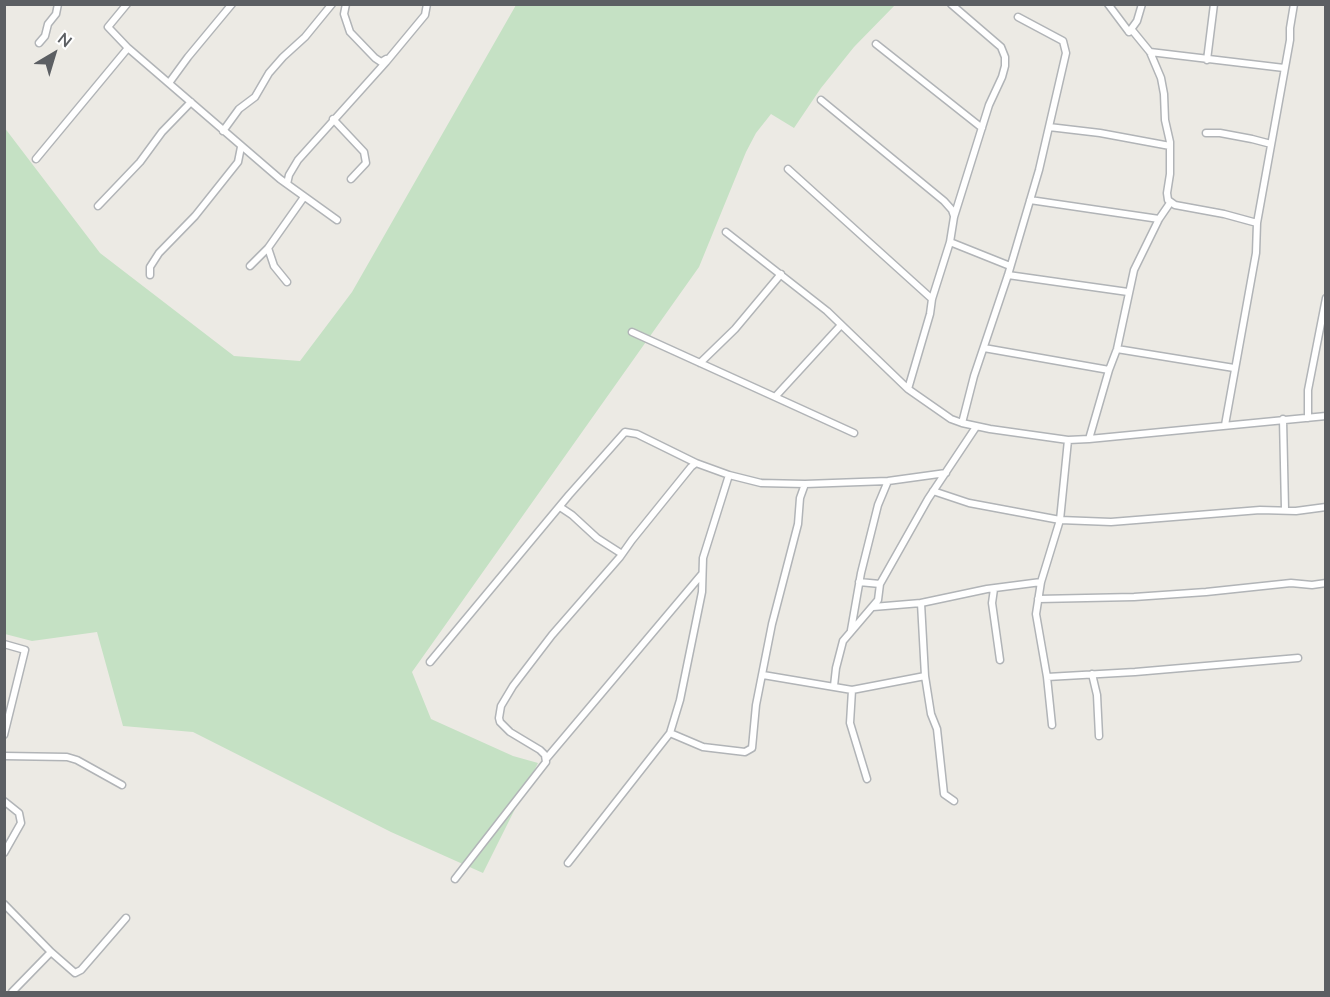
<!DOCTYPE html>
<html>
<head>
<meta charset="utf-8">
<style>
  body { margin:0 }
  #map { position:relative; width:1330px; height:997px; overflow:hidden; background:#eceae4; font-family:Lato,sans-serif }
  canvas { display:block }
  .frame { position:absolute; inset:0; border:6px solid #5c5f63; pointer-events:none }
  .north { position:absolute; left:24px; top:24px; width:60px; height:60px; -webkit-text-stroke:4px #fff; paint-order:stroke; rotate:38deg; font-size:16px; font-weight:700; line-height:24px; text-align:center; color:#5c5f63 }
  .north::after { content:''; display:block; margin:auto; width:21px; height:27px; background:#5c5f63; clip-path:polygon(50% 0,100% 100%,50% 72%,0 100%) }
</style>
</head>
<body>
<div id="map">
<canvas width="1330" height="997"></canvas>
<div class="frame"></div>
<div class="north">N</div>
</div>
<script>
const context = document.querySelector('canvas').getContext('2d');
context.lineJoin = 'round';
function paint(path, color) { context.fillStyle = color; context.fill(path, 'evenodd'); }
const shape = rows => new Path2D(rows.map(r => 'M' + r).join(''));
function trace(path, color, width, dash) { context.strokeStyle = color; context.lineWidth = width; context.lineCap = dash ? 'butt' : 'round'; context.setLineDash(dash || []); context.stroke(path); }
paint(shape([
  [516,5,895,5,854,47,821,88,794,128,771,114,756,133,746,152,699,267,412,672,431,719,513,756,538,763,483,873,391,832,193,732,123,726,97,632,32,641,5,634,4,127,100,253,234,356,300,361,352,292]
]), '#c5e1c4');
const minor = shape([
  [127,4,108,27,128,48],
  [346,4,344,14,350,32,375,58,381,62,386,59],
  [1108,4,1129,32],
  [1142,4,1137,21,1129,32,1132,30,1150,52,1161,78,1164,94,1165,120,1170,142,1170,174,1167,193,1168,200,1175,205,1224,214,1257,223],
  [39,43,45,36,48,24,56,14,58,4],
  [876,44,982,128],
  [1150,52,1284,68],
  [1207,60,1214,4],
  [169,83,188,57,232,4],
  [821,100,944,201,952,210,954,216],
  [333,119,364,152,366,163,351,179],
  [1049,127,1100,133,1170,146],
  [223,131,239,109,255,97,269,73,283,57,305,37,332,4],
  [1206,133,1220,133,1252,139,1271,144],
  [36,159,128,48,280,179,337,220],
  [788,169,932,299],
  [287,184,289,175,298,160,386,62,425,15,427,4],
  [1030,200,1159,219],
  [98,206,140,162,162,132,191,102],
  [726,232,827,311,908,389,951,419,962,423,990,429,1068,440,1089,439,1326,416],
  [950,242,1010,266],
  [268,248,274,266,287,282],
  [250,266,268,248,304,197],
  [150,275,150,267,159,253,195,216,238,162,241,147],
  [1008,275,1128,292],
  [841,325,775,397,854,433],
  [632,332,775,397],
  [984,348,1109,370],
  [1117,349,1234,368],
  [700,363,735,329,781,274],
  [908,389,930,314,932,299,950,242,954,217,989,105,1002,77,1005,66,1005,57,1001,47,951,4],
  [1308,418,1308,390,1326,298],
  [1283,419,1285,509],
  [962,423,974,376,1008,275,1039,170,1066,53,1063,41,1018,17],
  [1225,425,1256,253,1257,223,1290,40,1290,28,1294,4],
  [1089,439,1109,370,1117,349,1134,270,1159,219,1170,203],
  [933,491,969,503,1060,520,1111,522,1260,510,1296,511,1326,507],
  [560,507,572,515,597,538,622,554],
  [859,582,880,584],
  [994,589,992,603,1000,660],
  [1038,599,1134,597,1206,592,1291,583,1312,585,1326,583],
  [873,607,921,603],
  [851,630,861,573,878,505,888,481],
  [4,644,25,650,4,735],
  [430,662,569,495,625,432,637,434,696,463],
  [1092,674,1097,695,1099,736],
  [763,675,852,690,925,676,921,603,987,589,1041,582],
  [925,676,931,714,937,729,944,794,954,801],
  [1047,677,1135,672,1298,658],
  [834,686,836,668,843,641,878,600,880,584,928,499,976,427],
  [852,690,850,723,867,779],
  [1052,725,1047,677,1036,614,1041,582,1060,520,1068,440],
  [670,733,703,747,745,752,752,748,756,705,772,624,798,524,800,498,805,484],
  [4,756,67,757,77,760,122,785],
  [546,759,702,574],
  [4,801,19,813,21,823,4,853],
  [568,863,670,733,680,700,702,592,703,558,729,475,761,483,805,484,888,481,946,473],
  [455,879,546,762,545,755,540,750,510,732,500,722,499,718,501,706,513,686,552,635,620,557,632,540,691,467,696,463,729,475],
  [4,904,51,952,75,973,81,970,126,918],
  [12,992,51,952]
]);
trace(minor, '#b1b4b7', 9);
trace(minor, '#fff', 6);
</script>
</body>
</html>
